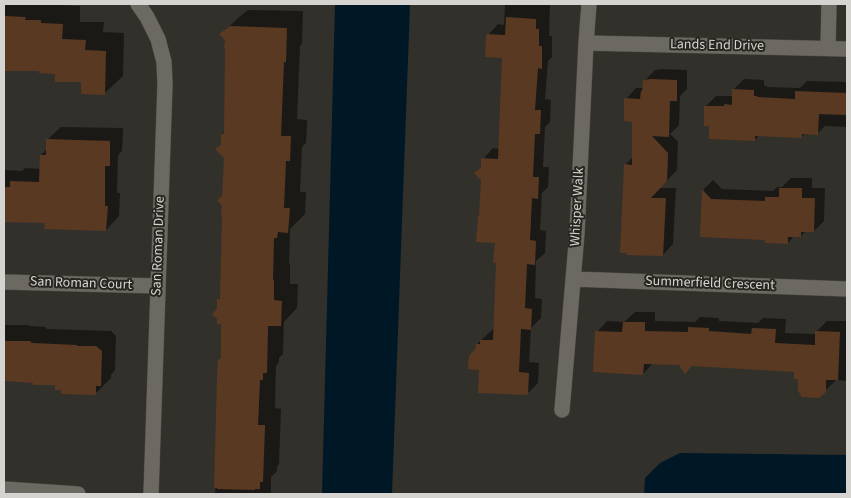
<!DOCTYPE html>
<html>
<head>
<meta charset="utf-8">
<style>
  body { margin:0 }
  #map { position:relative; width:851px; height:498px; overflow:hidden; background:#32302a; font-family:"Source Sans 3",sans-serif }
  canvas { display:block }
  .frame { position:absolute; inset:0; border:5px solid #d5d4d0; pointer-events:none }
</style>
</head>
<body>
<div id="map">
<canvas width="851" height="498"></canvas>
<div class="frame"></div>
</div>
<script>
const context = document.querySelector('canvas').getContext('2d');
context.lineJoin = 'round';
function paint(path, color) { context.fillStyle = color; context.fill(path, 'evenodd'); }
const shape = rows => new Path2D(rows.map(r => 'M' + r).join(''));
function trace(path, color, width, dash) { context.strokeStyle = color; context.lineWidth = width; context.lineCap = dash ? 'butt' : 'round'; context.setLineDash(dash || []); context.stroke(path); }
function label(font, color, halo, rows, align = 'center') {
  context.font = font + ' "Source Sans 3",sans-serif'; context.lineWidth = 4; context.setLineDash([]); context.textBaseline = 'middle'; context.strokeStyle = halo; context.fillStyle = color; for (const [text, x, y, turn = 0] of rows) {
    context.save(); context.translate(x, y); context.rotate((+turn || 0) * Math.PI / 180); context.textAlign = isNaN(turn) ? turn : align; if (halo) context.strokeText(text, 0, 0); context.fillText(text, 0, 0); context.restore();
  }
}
paint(shape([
  [335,4,410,4,392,494,322,494],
  [680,453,847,455,847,494,644,494,645,478,660,463]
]), '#001726');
paint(shape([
  [4,4,59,4,59,5,80,6,80,22,104,22,103,32,124,33,123,76,104,94,82,81,56,72,40,70,4,70],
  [505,4,550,4,549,36,552,36,552,57,548,61,545,99,551,100,550,122,545,127,543,167,549,167,548,187,542,193,540,230,546,231,545,253,536,261,535,298,542,299,541,318,531,328,529,362,539,363,538,383,527,394,481,369,477,349,477,344,492,330,494,330,497,261,496,242,481,215,483,159,493,148,500,149,503,57,488,35,498,24,504,25],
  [777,4,797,4,796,5],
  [248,10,303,11,302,44,300,46,297,119,307,120,306,143,302,147,300,192,306,192,305,214,290,229,289,264,290,264,290,284,298,284,297,308,284,322,283,354,279,358,279,362,276,366,275,408,281,409,279,464,277,467,277,471,271,477,271,494,215,494,222,357,222,323,218,310,219,299,222,296,223,195,225,157,222,144,223,134,225,131,226,40,221,34,238,18],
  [662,69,687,70,687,89,680,96,679,125,670,134,678,142,677,170,660,188,676,188,673,244,663,255,625,165,633,157,634,120,626,99,636,88,644,88,644,81,655,70],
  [744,79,764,80,764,86,767,86,767,87,800,88,807,81,846,82,847,81,847,127,825,126,817,134,805,133,802,137,759,135,755,140,711,125,706,106,716,96,733,96,734,89],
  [61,127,123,128,122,151,118,155,117,193,120,193,119,216,106,230,46,222,4,221,4,170,22,171,25,168,41,169,41,155,47,149,47,140],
  [791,178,812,178,812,188,825,188,824,221,814,231,806,231,801,236,794,236,788,243,767,239,701,236,703,190,713,180,722,189,773,191,777,187,782,187],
  [635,312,655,312,655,321,695,322,700,317,719,318,719,321,758,323,763,318,786,319,785,333,816,334,817,331,827,321,847,321,847,381,836,380,819,397,795,371,653,363,643,374,597,332,607,321,624,322],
  [4,325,29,325,29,326,45,327,47,329,111,331,116,336,115,370,111,375,111,378,96,393,62,389,56,384,4,380]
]), '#0007');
paint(shape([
  [4,16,26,17,25,20,41,20,41,23,63,24,62,39,86,40,85,50,106,51,105,95,81,94,81,82,55,82,55,74,39,73,39,71,4,71],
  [506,17,536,19,536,29,539,29,539,46,542,46,542,69,538,68,535,110,541,110,540,134,535,134,533,177,539,177,538,199,532,198,530,240,536,241,535,265,527,264,525,308,532,309,531,330,521,329,519,372,529,373,528,395,478,393,479,370,468,369,469,356,475,349,476,344,480,344,480,340,493,340,496,263,493,262,495,243,476,242,478,216,479,216,481,180,474,173,481,168,481,158,498,159,502,58,485,57,486,34,505,35],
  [230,26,287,28,286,62,284,62,281,136,291,136,290,161,286,161,284,208,290,208,288,233,278,232,277,238,274,238,273,280,274,280,274,300,282,301,281,326,268,326,267,373,263,373,263,380,260,380,258,425,265,425,263,482,260,482,260,489,255,489,255,490,217,489,217,488,214,488,217,377,218,360,221,358,221,324,217,324,217,319,212,314,217,309,217,299,220,299,222,215,221,215,222,206,217,200,222,196,224,158,215,149,221,145,221,134,224,134,225,49,224,49,225,40,219,34],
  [651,79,677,80,677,101,670,101,669,137,652,136,668,153,667,181,651,198,666,198,663,256,626,255,626,253,620,253,624,164,632,165,632,122,624,121,624,98,640,99,641,91,642,91,643,80],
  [732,89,754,90,754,96,757,96,757,97,795,99,795,91,847,93,847,115,819,114,818,135,802,134,802,138,755,136,755,141,709,139,709,126,704,126,704,106,724,106,724,104,732,105],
  [46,139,110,141,110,166,105,166,105,206,108,206,106,231,44,229,45,223,4,222,4,187,10,187,10,181,39,182,40,155,46,155],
  [779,188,802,188,802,198,815,198,814,232,801,232,801,237,788,237,788,244,765,243,765,240,700,237,702,189,711,199,765,201,765,197,779,197],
  [623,322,645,322,645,331,688,332,688,327,709,328,709,331,751,334,752,328,776,329,775,343,815,345,815,331,840,332,838,380,826,380,826,392,819,398,802,397,798,391,798,379,794,379,794,372,692,366,685,374,679,365,644,364,643,375,593,372,595,331,622,332],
  [4,341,30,341,32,343,77,345,77,346,96,346,102,351,101,386,96,386,96,395,61,394,61,390,55,390,55,385,33,385,33,383,5,381,5,377,4,377]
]), '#5a3923');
const street = shape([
  [138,4,147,17,158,39,164,62,165,84,151,494],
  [586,43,847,49],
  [828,48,829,4],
  [573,279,847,289],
  [4,282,158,286],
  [562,410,577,233,586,43,589,4],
  [4,489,78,494]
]);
trace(street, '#4e4d47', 16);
trace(street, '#6c6962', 15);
label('14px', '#d5d4d0', '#282620', [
  ["Lands End Drive",717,46,1],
  ["Whisper Walk",578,207,-87],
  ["San Roman Drive",159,246,-88],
  ["San Roman Court",81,284,2],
  ["Summerfield Crescent",710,284,2]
]);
</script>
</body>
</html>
